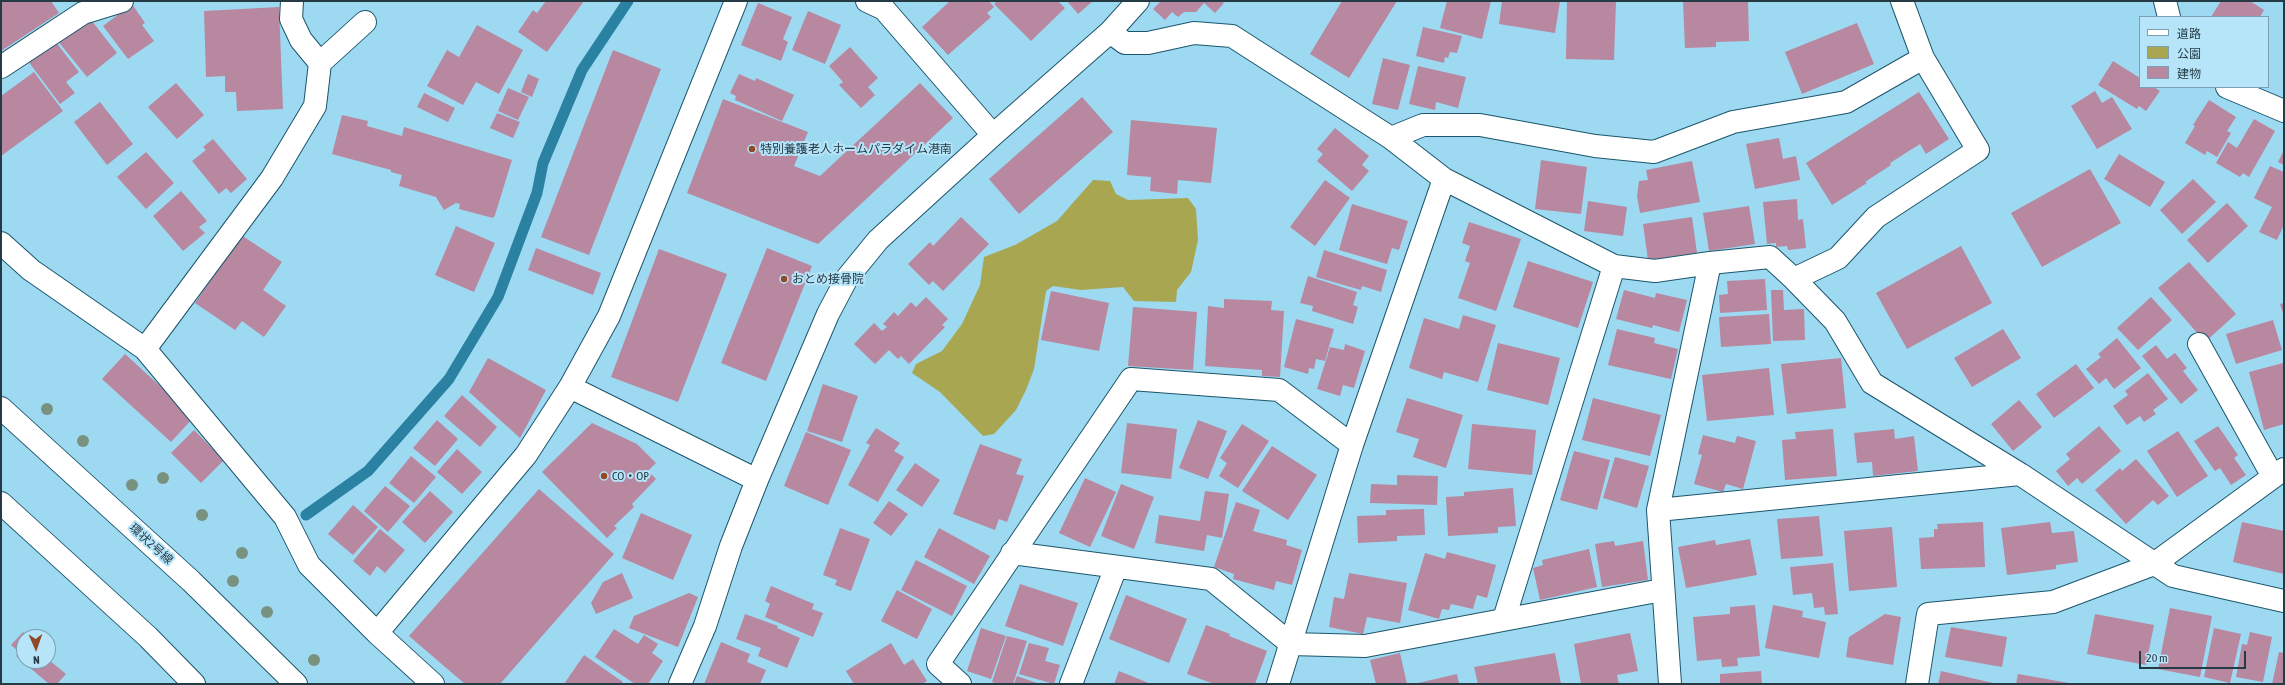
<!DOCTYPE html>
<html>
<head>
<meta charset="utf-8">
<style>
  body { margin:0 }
  #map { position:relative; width:2285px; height:685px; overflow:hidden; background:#9ed9f2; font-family:"Asap Condensed","Noto Sans JP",sans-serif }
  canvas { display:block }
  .frame { position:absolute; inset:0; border:2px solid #243b46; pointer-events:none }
  .legend { position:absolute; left:2139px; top:16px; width:130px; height:72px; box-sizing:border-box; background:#b6e4f8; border:1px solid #7ca0b1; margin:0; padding:5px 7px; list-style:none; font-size:12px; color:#243b46 }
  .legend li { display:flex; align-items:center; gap:8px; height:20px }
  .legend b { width:20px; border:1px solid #7ca0b1 }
  .north { position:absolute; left:16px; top:629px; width:40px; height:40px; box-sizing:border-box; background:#b6e4f8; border:1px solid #7ca0b1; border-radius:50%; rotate:178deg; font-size:11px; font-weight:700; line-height:16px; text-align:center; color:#243b46 }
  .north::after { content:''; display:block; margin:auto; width:14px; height:18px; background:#904924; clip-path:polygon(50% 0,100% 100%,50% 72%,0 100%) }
  .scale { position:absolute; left:2139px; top:651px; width:107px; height:18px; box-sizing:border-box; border:2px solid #243b46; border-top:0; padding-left:5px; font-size:12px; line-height:14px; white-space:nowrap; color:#243b46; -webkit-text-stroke:3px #b6e4f8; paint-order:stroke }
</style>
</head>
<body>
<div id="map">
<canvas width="2285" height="685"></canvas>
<div class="frame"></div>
<ul class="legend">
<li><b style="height:5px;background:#fff"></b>道路</li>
<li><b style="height:11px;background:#a9a651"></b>公園</li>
<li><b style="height:11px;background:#b887a0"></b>建物</li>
</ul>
<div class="north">N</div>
<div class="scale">20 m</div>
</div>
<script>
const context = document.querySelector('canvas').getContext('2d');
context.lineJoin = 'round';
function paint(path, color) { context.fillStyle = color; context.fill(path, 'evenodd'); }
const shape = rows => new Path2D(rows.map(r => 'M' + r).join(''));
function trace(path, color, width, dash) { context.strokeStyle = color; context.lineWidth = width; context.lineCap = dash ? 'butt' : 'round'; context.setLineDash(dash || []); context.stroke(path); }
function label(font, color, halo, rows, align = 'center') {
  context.font = font + ' "Asap Condensed","Noto Sans JP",sans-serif'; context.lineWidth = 4; context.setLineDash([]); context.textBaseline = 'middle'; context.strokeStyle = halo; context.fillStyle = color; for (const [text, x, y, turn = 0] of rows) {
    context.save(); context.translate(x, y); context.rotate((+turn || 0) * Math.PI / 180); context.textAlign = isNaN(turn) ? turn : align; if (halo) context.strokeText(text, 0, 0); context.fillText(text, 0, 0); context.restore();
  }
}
paint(shape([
  [1093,180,1110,181,1116,194,1128,200,1188,198,1196,209,1198,240,1191,272,1177,290,1176,302,1134,301,1123,287,1081,290,1053,286,1046,291,1034,369,1026,390,1016,410,994,434,983,436,940,392,912,373,916,364,942,351,962,324,980,285,984,257,1015,245,1057,221]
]), '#a9a651');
trace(shape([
  [306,515,368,471,449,379,498,297,537,193,543,163,582,70,628,1]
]), '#2a81a1', 11);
paint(shape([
  [1,1,51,1,59,13,1,51],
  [546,1,584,1,547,52,518,32,533,10,537,13],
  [950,1,989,1,994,7,987,13,991,17,948,55,922,27],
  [997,1,1058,1,1065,8,1031,41,994,4],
  [1067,1,1093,1,1078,14],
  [1161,1,1221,1,1224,3,1215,13,1204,3,1196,12,1184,12,1178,17,1172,12,1165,20,1153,9],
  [1342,1,1397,1,1349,78,1310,54],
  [1447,1,1491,1,1482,39,1440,28],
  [1502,1,1560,1,1555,33,1499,24],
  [1567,1,1616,1,1614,60,1566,59],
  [1683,1,1748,1,1749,41,1716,42,1716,47,1685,48],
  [2221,1,2250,1,2264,10,2260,17,2211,17],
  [758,3,792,17,783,39,788,42,781,61,741,45],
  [132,4,145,23,142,25,154,41,128,59,103,26],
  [279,7,283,109,237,111,236,92,225,92,225,76,206,77,204,11],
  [808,11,841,25,825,64,792,50],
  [88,16,117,53,87,77,57,40],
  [1857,23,1874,64,1802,94,1785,52],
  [477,25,523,50,499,94,476,82,463,105,427,86,447,50,459,57],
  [1423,27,1462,36,1457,53,1450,52,1448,58,1445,57,1444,63,1416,56],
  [55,41,79,72,66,82,75,93,60,104,28,61],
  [850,47,878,78,868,87,875,95,861,108,839,85,843,82,829,66],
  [613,50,661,69,589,255,541,237],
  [1383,58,1410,65,1398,110,1372,104],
  [2113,61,2140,78,2140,87,2154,87,2160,91,2146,111,2139,106,2137,109,2098,85],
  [1418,66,1466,77,1458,108,1436,102,1435,110,1409,104],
  [34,72,63,111,1,156,1,96],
  [528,74,539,79,532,97,521,92],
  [739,74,755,81,756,78,794,95,782,121,735,100,736,96,730,93],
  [176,83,204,115,177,139,148,107],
  [920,83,953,118,818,244,687,193,723,99,808,132,794,166,820,176],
  [508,88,529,97,518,120,498,111],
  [2095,91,2102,103,2112,97,2132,129,2097,149,2071,106],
  [1919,92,1949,139,1926,154,1920,144,1890,163,1891,165,1865,182,1867,183,1832,205,1806,163],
  [424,93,455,108,448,122,417,107],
  [1082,97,1113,132,1019,214,989,179],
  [2209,100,2236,117,2227,131,2231,133,2217,157,2207,151,2205,155,2185,143,2195,126,2193,125],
  [100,102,133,144,107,165,74,122],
  [497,113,520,122,513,138,490,128],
  [342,115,368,121,367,126,402,136,404,127,512,160,495,215,493,218,459,209,460,204,456,203,444,210,436,197,399,186,402,175,391,172,391,170,332,154],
  [2254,119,2275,131,2249,177,2243,173,2240,177,2216,163,2228,142,2237,148],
  [1131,120,1217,128,1211,183,1178,180,1177,194,1150,191,1151,177,1127,175],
  [1335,128,1369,156,1362,165,1369,171,1352,191,1317,161,1323,154,1317,149],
  [1779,138,1783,159,1796,156,1800,180,1755,189,1746,144],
  [213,139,247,179,231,193,226,188,219,194,192,161,206,150,203,147],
  [2284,150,2284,165,2278,162],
  [146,152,174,183,146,209,117,177],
  [2119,154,2165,182,2150,207,2104,179],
  [1541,160,1587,167,1581,214,1535,209],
  [1692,161,1700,202,1640,213,1637,196,1639,181,1648,180,1646,170],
  [2270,166,2284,172,2284,225,2277,240,2259,232,2272,207,2254,198],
  [2090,169,2121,223,2042,267,2011,213],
  [2193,179,2216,202,2182,234,2160,210],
  [1325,180,1350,198,1315,246,1290,227],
  [181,191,207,221,199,227,205,233,183,251,153,216],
  [1797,199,1798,220,1803,219,1806,248,1788,250,1787,246,1776,247,1776,243,1767,244,1763,202],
  [1588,201,1627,207,1623,236,1584,231],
  [2227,203,2248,226,2208,263,2187,240],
  [1352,204,1408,221,1399,250,1392,248,1387,264,1339,250],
  [1749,206,1755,244,1709,251,1703,213],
  [961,217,989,244,943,291,933,281,929,285,908,264,930,242,933,246],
  [1692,217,1697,253,1648,260,1643,224],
  [1469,222,1521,239,1496,311,1458,298,1470,263,1465,261,1470,246,1462,243],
  [456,226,495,243,474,292,435,275],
  [241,235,282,262,263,290,286,306,264,337,242,321,235,330,195,303],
  [1961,246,1992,303,1907,349,1876,293],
  [536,248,601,273,593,295,528,270],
  [767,248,812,266,766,381,721,363],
  [659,249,727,274,678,402,611,377],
  [1324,250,1387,270,1381,292,1362,286,1361,290,1316,277],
  [1528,261,1593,282,1578,328,1513,307],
  [2189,262,2236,314,2205,342,2158,288],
  [1308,276,1357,292,1353,305,1358,307,1353,324,1312,311,1313,306,1300,303],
  [1765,279,1767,310,1720,313,1719,295,1728,294,1727,281],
  [1624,290,1655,298,1656,293,1687,300,1679,332,1653,325,1652,328,1616,319],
  [1771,290,1783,290,1784,310,1804,309,1805,340,1773,341],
  [1051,291,1109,303,1099,351,1041,340],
  [926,297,948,319,942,325,945,327,909,364,901,356,898,359,889,350,875,364,854,344,874,323,882,331,887,327,883,324,894,312,898,316,911,302,916,307],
  [2151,297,2172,320,2138,350,2117,328],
  [1224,299,1272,301,1271,310,1284,311,1280,377,1262,376,1262,370,1205,366,1208,306,1224,308],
  [2284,303,2284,316,2280,304],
  [1133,307,1197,312,1193,370,1128,366],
  [1769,314,1771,344,1721,347,1719,317],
  [1463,315,1496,325,1478,382,1444,372,1442,379,1409,368,1424,318,1459,329],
  [1296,319,1334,329,1325,361,1316,359,1314,369,1309,368,1308,374,1284,367],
  [2273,320,2282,350,2236,364,2226,334],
  [1617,329,1655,338,1654,343,1678,349,1671,379,1608,365],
  [2003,329,2021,358,1972,387,1954,358],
  [2117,338,2141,368,2114,389,2106,378,2099,384,2086,369,2101,357,2098,354],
  [1498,343,1560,358,1548,405,1487,390],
  [1345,344,1365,351,1354,388,1343,385,1340,396,1317,389,1330,347,1344,350],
  [2156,345,2167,359,2175,353,2187,368,2183,371,2198,390,2181,404,2142,356],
  [125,354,194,417,171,442,102,379],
  [488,358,546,390,520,438,469,392],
  [1841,358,1846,408,1787,414,1781,364],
  [2283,363,2284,424,2264,430,2249,372],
  [2076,364,2094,388,2054,418,2036,394],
  [1769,368,1774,415,1707,421,1702,375],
  [2148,373,2168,399,2153,410,2156,414,2144,422,2140,416,2127,425,2113,406,2128,395,2125,391],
  [823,384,858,396,842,442,807,431],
  [462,395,497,427,480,447,444,416],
  [1407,398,1463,415,1446,468,1413,457,1419,439,1396,432],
  [1593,398,1661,415,1650,456,1582,440],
  [2019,400,2042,427,2013,451,1991,424],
  [437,420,458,439,435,466,413,448],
  [1198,420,1227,431,1208,479,1179,468],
  [592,423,637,444,656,463,648,471,656,479,632,504,634,507,614,526,617,528,607,538,542,472],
  [1127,423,1177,429,1171,479,1121,473],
  [1242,424,1269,441,1238,488,1219,476,1227,463,1220,458],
  [1472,424,1536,430,1532,475,1468,469],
  [2099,426,2121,451,2082,484,2077,478,2068,486,2056,471,2070,459,2066,454],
  [2218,426,2238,455,2234,458,2246,475,2231,485,2220,468,2215,471,2194,441],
  [876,428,900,443,894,451,904,457,878,502,848,485,870,445,866,443],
  [1833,429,1837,476,1785,480,1782,440,1796,439,1795,432],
  [1894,429,1895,439,1914,436,1918,471,1873,476,1872,462,1857,463,1854,433],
  [194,430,224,460,201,483,171,453],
  [2178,431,2208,476,2177,497,2147,451],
  [806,432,851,450,828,505,784,486],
  [1703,435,1735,443,1737,436,1756,441,1743,489,1726,484,1723,492,1694,484,1702,455,1698,454],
  [980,444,1022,459,1016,474,1024,476,1007,522,999,519,995,530,953,514],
  [1272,446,1317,475,1288,520,1242,491],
  [457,449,482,472,462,494,437,472],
  [1574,451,1610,460,1597,510,1560,500],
  [411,456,436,477,414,503,389,483],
  [1615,457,1649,466,1637,508,1603,498],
  [2136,459,2169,496,2158,505,2153,500,2126,524,2095,490,2120,468,2122,471],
  [915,463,940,480,922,507,896,490],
  [1397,475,1438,476,1437,505,1370,503,1371,484,1397,485],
  [1085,478,1116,492,1090,547,1059,533],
  [1121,484,1154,497,1134,549,1101,536],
  [385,486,410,506,388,532,364,511],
  [1513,488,1516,526,1498,527,1498,533,1448,536,1446,497,1464,496,1464,492],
  [539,489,614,554,500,684,465,684,409,636],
  [430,491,453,512,425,543,402,522],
  [1205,491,1229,494,1222,538,1207,535,1204,551,1155,543,1159,515,1200,521],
  [889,501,908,514,891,536,873,523],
  [1236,502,1260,510,1253,531,1287,540,1286,545,1302,550,1292,585,1276,581,1274,590,1233,579,1234,574,1214,567],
  [353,505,378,527,353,555,328,534],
  [1424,509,1425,535,1397,536,1397,541,1358,543,1357,516,1386,515,1386,510],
  [641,513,692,535,673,580,622,558],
  [1819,516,1823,556,1781,559,1777,519],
  [1983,522,1985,567,1921,569,1919,538,1934,537,1934,529,1938,529,1937,524],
  [2050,522,2052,533,2074,531,2078,562,2056,565,2056,569,2007,575,2001,528],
  [2242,522,2284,531,2284,574,2233,562],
  [1892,527,1897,587,1849,591,1844,531],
  [840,528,870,539,851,591,835,585,837,580,823,575],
  [939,528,990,556,974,584,924,557],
  [380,529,405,550,385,573,377,566,370,576,353,561],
  [1750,539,1757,575,1686,588,1678,547,1715,540,1716,545],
  [1614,541,1615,546,1643,541,1648,580,1602,587,1595,544],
  [1589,549,1597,587,1540,600,1533,568,1543,565,1542,560],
  [1447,552,1496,565,1487,598,1477,595,1473,609,1451,604,1449,610,1442,609,1439,619,1408,610,1425,553,1445,559],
  [916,560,967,586,952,616,901,590],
  [1833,563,1838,614,1825,615,1824,607,1814,608,1812,593,1793,595,1790,567],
  [622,573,633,598,596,614,591,603,603,582],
  [1349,573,1407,583,1400,623,1367,617,1363,634,1329,627,1334,597,1344,599],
  [1020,584,1078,603,1063,646,1005,626],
  [771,586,814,604,812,609,823,613,813,637,765,617,770,604,765,601],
  [897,590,932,609,917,639,881,621],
  [689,593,698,597,678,647,629,628,634,616],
  [1126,595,1187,619,1169,663,1109,639],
  [1755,605,1760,656,1737,658,1738,666,1722,667,1721,659,1697,661,1693,617,1730,614,1730,607],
  [1773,605,1803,611,1802,617,1826,622,1819,658,1765,648],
  [2170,608,2212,616,2200,677,2158,669],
  [745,614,778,626,777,628,800,638,787,668,758,656,761,648,736,639],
  [1885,614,1901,617,1893,665,1846,657,1849,637],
  [2095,614,2154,625,2146,665,2087,654],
  [1206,625,1230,634,1229,636,1267,651,1255,684,1214,684,1187,674],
  [1951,627,2007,637,2002,667,1945,657],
  [981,628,1006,636,991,679,967,671],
  [2214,628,2241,634,2230,683,2204,677],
  [614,629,638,644,644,635,658,644,652,653,663,661,648,684,635,684,595,657],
  [23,632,29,637,24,637,24,661,48,661,48,653,52,657,49,660,66,674,57,684,49,684,16,656,19,652,11,645],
  [2250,632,2272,637,2263,682,2236,677,2242,644,2247,645],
  [1630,633,1638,671,1617,675,1619,684,1581,684,1574,644],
  [1007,636,1027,641,1013,684,999,684,992,682],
  [721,642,750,654,747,662,766,670,760,684,704,684],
  [891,643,904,665,913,659,927,681,922,684,854,684,846,671],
  [1029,643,1049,648,1045,661,1060,665,1054,684,1019,674],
  [2279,652,2284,653,2284,684,2272,684],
  [1400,653,1407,684,1376,684,1370,660],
  [1555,653,1561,684,1478,684,1474,667],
  [584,655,623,682,621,684,564,684],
  [1119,671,1151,684,1114,684],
  [1761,671,1762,684,1720,684,1720,674],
  [1941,671,1993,683,1993,684,1938,684],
  [1457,674,1459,684,1418,684,1418,683],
  [2018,674,2069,683,2069,684,2016,684],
  [1017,676,1040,684,1014,684]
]), '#b887a0');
const minor = shape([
  [292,1,291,19,301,40,320,63],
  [867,1,884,9,993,135],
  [2165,1,2169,17],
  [1110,32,1125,43,1148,43,1194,33,1232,36,1391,138,1444,179,1614,266,1655,271,1710,263,1770,257,1794,279,1835,321,1872,383,2020,474,2173,576,2284,601],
  [1,67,83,13,122,1],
  [2227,87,2284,111],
  [1391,138,1423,125,1480,125,1595,146,1654,152,1733,122,1846,102,1923,58,1902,1],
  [1,243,31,270,145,349,285,517,309,565,377,633,433,684],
  [1794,279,1838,258,1876,217,1978,150,1923,58],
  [2199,344,2272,475],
  [145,349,272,178,315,106,320,63,365,22],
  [570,387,757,480],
  [1658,510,2020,474],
  [1012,553,1211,579,1291,644,1365,646,1662,590],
  [1504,619,1614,266],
  [377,633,526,455,570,387,609,316,736,1],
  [680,684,705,626,731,546,757,480,828,314,847,278,878,240,993,135,1110,32,1138,1],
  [960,684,938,664,1131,379,1279,390,1352,445],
  [1071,684,1116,567],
  [1278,684,1352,445,1444,179],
  [1670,684,1658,510,1710,263],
  [1917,684,1928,614,2053,602,2154,564,2284,469]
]);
const major = shape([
  [1,408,191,581,296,684],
  [1,503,148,637,194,684]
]);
trace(minor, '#1b566c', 24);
trace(major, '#1b566c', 24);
trace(minor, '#fff', 22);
trace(major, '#fff', 22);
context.fillStyle = '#79927f';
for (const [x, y] of [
  [47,409],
  [83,441],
  [163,478],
  [132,485],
  [202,515],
  [242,553],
  [233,581],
  [267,612],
  [314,660]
]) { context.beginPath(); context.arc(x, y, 6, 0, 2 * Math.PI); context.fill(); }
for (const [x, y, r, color] of [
  [752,149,4,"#904924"],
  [784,279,4,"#904924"],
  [604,476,4,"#904924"]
]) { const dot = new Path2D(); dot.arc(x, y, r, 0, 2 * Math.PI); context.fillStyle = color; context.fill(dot); trace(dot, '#b6e4f8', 1.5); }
label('12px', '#243b46', '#b6e4f8', [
  ["特別養護老人ホームパラダイム港南",760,149],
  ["おとめ接骨院",792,279],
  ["CO・OP",612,476]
], 'left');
label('12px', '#243b46', '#b6e4f8', [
  ["環状2号線",151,544,42]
]);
</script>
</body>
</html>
